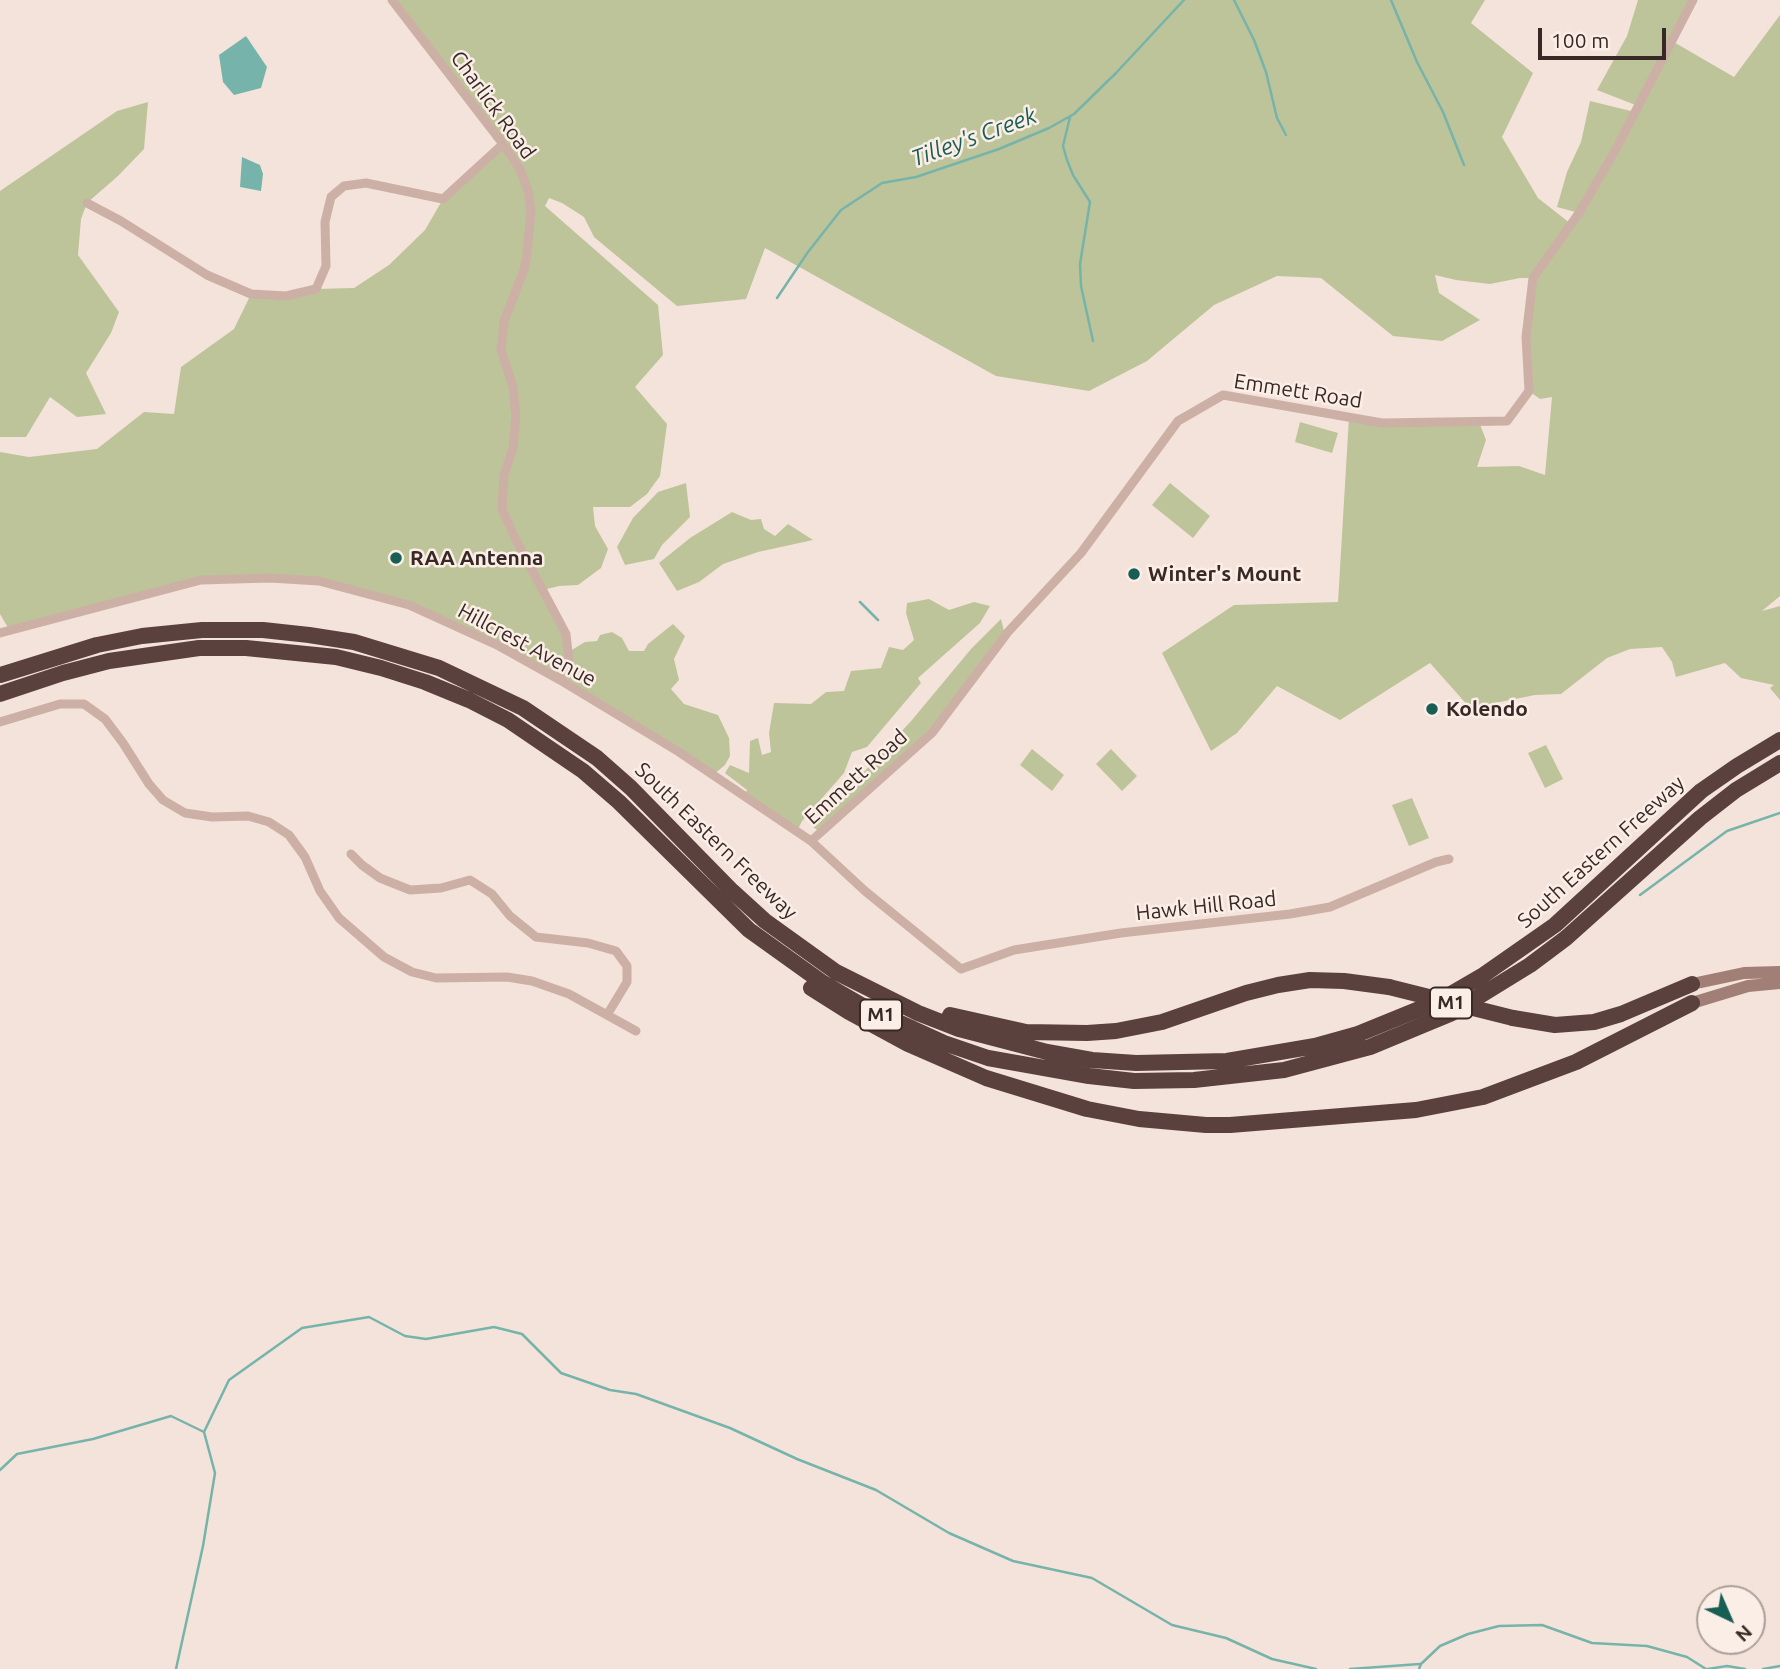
<!DOCTYPE html>
<html>
<head>
<meta charset="utf-8">
<style>
  body { margin:0 }
  #map { position:relative; width:1780px; height:1669px; overflow:hidden; background:#f4e3da; font-family:Ubuntu,sans-serif }
  canvas { display:block }
  .north { position:absolute; left:1696px; top:1585px; width:70px; height:70px; box-sizing:border-box; background:#fbeee7; border:2px solid #ad9f9a; border-radius:50%; rotate:136deg; font-size:19px; font-weight:700; line-height:28px; text-align:center; color:#382927 }
  .north::after { content:''; display:block; margin:auto; width:24px; height:32px; background:#185e55; clip-path:polygon(50% 0,100% 100%,50% 72%,0 100%) }
  .scale { position:absolute; left:1538px; top:28px; width:128px; height:32px; box-sizing:border-box; border:4px solid #382927; border-top:0; padding-left:9px; font-size:21px; line-height:24px; white-space:nowrap; color:#382927; -webkit-text-stroke:5px #fbeee7; paint-order:stroke }
</style>
</head>
<body>
<div id="map">
<canvas width="1780" height="1669"></canvas>
<div class="north">N</div>
<div class="scale">100 m</div>
</div>
<script>
const context = document.querySelector('canvas').getContext('2d');
context.lineJoin = 'round';
function paint(path, color) { context.fillStyle = color; context.fill(path, 'evenodd'); }
const shape = rows => new Path2D(rows.map(r => 'M' + r).join(''));
function trace(path, color, width, dash) { context.strokeStyle = color; context.lineWidth = width; context.lineCap = dash ? 'butt' : 'round'; context.setLineDash(dash || []); context.stroke(path); }
function label(font, color, halo, rows, align = 'center') {
  context.font = font + ' Ubuntu,sans-serif'; context.lineWidth = 5; context.setLineDash([]); context.textBaseline = 'middle'; context.strokeStyle = halo; context.fillStyle = color; for (const [text, x, y, turn = 0] of rows) {
    context.save(); context.translate(x, y); context.rotate((+turn || 0) * Math.PI / 180); context.textAlign = isNaN(turn) ? turn : align; if (halo) context.strokeText(text, 0, 0); context.fillText(text, 0, 0); context.restore();
  }
}
paint(shape([
  [394,0,1485,0,1471,23,1533,73,1502,137,1538,198,1571,224,1579,213,1557,207,1567,172,1581,142,1590,101,1635,112,1638,106,1597,90,1627,36,1638,0,1693,0,1672,41,1734,77,1780,15,1780,596,1762,611,1780,606,1780,700,1770,688,1774,685,1741,678,1725,663,1676,677,1672,662,1662,647,1630,649,1607,658,1561,694,1535,695,1470,708,1430,663,1340,720,1277,686,1237,733,1211,751,1162,653,1234,605,1338,602,1349,417,1382,423,1479,422,1486,440,1477,467,1519,466,1545,475,1552,397,1540,399,1529,391,1526,337,1532,278,1520,278,1490,284,1456,280,1435,275,1439,293,1480,320,1442,341,1393,336,1321,278,1277,276,1214,305,1147,361,1089,391,996,376,765,248,746,299,677,306,594,237,584,217,562,203,549,198,545,206,658,305,663,355,635,387,667,424,660,476,647,494,630,507,593,507,595,526,608,549,601,568,578,585,559,586,539,591,569,645,570,651,585,642,597,641,600,635,612,632,622,638,629,651,644,651,648,644,673,624,685,636,674,659,679,680,671,689,684,704,718,715,729,738,730,756,725,765,713,775,560,680,409,605,319,581,201,580,10,631,0,614,0,452,29,457,97,449,144,412,174,414,181,367,234,329,251,294,286,296,316,289,354,288,389,265,425,230,443,199,503,144],
  [148,102,144,149,118,176,87,203,81,219,78,255,119,312,111,333,86,373,106,414,77,417,50,397,26,437,0,437,0,191,117,111],
  [1300,422,1338,433,1332,453,1295,442],
  [686,483,690,517,662,545,654,559,625,565,617,547,633,518,658,492],
  [1170,483,1210,516,1193,538,1152,505],
  [732,512,751,520,761,519,764,529,775,536,788,524,813,540,758,552,723,564,699,582,677,591,659,563,690,538],
  [929,599,949,610,974,602,990,606,980,623,918,678,921,683,867,747,852,752,844,773,802,821,797,831,744,796,747,790,725,773,730,765,749,773,750,741,758,738,762,755,771,752,769,733,774,703,811,704,826,692,844,691,851,671,881,668,889,647,903,650,914,640,906,613,907,603],
  [1001,619,1005,635,932,733,820,832,813,827,912,720,971,649],
  [1546,745,1563,779,1545,788,1528,753],
  [1032,749,1064,775,1052,791,1020,765],
  [1111,749,1137,776,1122,791,1096,764],
  [1412,798,1429,838,1409,846,1392,805]
]), '#bec499');
paint(shape([
  [246,36,267,67,261,88,234,95,223,82,219,55],
  [242,157,260,165,263,174,261,191,240,187]
]), '#76b4ab');
trace(shape([
  [1234,0,1254,40,1266,72,1277,118,1286,135],
  [1391,0,1417,62,1443,112,1464,165],
  [1070,117,1063,146,1067,160,1073,175,1090,202,1080,264,1081,286,1093,341],
  [777,298,808,252,841,210,882,183,916,177,999,149,1049,128,1074,114,1116,73,1184,0],
  [860,602,878,620],
  [1640,895,1727,831,1780,813],
  [0,1470,17,1454,93,1439,171,1416,204,1432],
  [176,1669,203,1546,215,1473,204,1432,229,1380,302,1328,369,1317,405,1336,426,1339,494,1327,522,1334,561,1373,610,1390,636,1394,730,1428,797,1459,876,1490,949,1533,1013,1561,1092,1578,1172,1625,1226,1638,1272,1659,1316,1669],
  [1350,1669,1420,1664],
  [1419,1669,1421,1664,1440,1646,1468,1634,1499,1626,1542,1625,1592,1643,1647,1646,1687,1657,1706,1669],
  [1708,1669,1727,1666,1745,1669],
  [1763,1669,1780,1666]
]), '#76b4ab', 2.5);
trace(shape([
  [392,0,503,144,520,169,528,191,531,210,527,254,524,270,504,321,501,350,513,387,516,416,513,448,504,475,502,509,516,540,566,634,569,661,560,680],
  [87,203,121,221,207,275,251,294,286,296,316,289,326,266,325,222,331,197,344,186,366,183,443,199,503,144],
  [0,633,201,580,270,578,319,581,409,605,499,646,560,680,679,752,811,841,865,891,961,969,1014,950,1121,933,1290,914,1330,907,1436,862,1449,859],
  [0,722,60,704,84,704,105,719,123,743,149,784,163,800,185,813,212,817,248,816,269,822,289,835,305,857,320,891,339,918,384,957,412,972,436,978,507,977,532,981,569,994,636,1031],
  [811,841,932,733,1008,632,1081,553,1178,421,1223,395,1382,423,1507,421,1529,391,1526,337,1533,278,1579,213,1616,149,1693,0],
  [351,854,362,865,380,878,410,890,441,888,470,880,492,894,510,916,536,937,588,943,616,951,627,966,627,982,607,1015]
]), '#cdb0a5', 9);
trace(shape([
  [1692,984,1744,973,1780,972],
  [1692,1003,1748,986,1780,983]
]), '#a17e76', 12);
trace(shape([
  [0,675,97,645,142,636,202,630,263,630,309,635,354,642,439,668,523,708,597,758,631,788,732,891,765,921,836,972,918,1013,959,1029,1047,1052,1092,1060,1136,1063,1227,1061,1315,1046,1358,1034,1439,1001,1482,976,1555,925,1701,791,1737,766,1780,740],
  [0,694,63,673,109,661,199,648,246,648,336,657,381,668,425,682,469,700,508,720,583,771,619,802,749,930,823,983,861,1005,944,1043,988,1058,1089,1076,1134,1081,1194,1080,1284,1070,1370,1047,1452,1013,1530,965,1566,938,1700,818,1736,790,1780,763],
  [811,988,849,1012,908,1044,986,1078,1087,1109,1139,1119,1206,1125,1230,1125,1416,1110,1483,1097,1576,1062,1692,1003],
  [950,1015,1026,1032,1087,1033,1116,1031,1162,1022,1246,993,1278,985,1310,980,1344,981,1389,987],
  [1513,1018,1555,1025,1594,1022,1621,1014,1692,984]
]), '#5a413d', 16);
trace(shape([
  [1389,987,1513,1018]
]), '#5a413d', 16);
for (const [x, y, r, color] of [
  [396,558,7,"#185e55"],
  [1134,574,7,"#185e55"],
  [1432,709,7,"#185e55"]
]) { const dot = new Path2D(); dot.arc(x, y, r, 0, 2 * Math.PI); context.fillStyle = color; context.fill(dot); trace(dot, '#fbeee7', 2.5); }
for (const [x, y, w] of [
  [1451,1003,42],
  [881,1015,42]
]) { const box = new Path2D(); box.roundRect(x - w / 2, y - 15.5, w, 31, 5); context.fillStyle = '#fbeee7'; context.fill(box); trace(box, '#382927', 2); }
label('bold 19px', '#382927', null, [
  ["M1",1451,1003],
  ["M1",881,1015]
]);
label('21px', '#382927', '#fbeee7', [
  ["Charlick Road",493,105,54],
  ["Emmett Road",1298,391,9],
  ["Hillcrest Avenue",527,645,28],
  ["Emmett Road",856,777,-42],
  ["South Eastern Freeway",716,841,44],
  ["South Eastern Freeway",1601,852,-42],
  ["Hawk Hill Road",1206,906,-6]
]);
label('bold 21px', '#382927', '#fbeee7', [
  ["RAA Antenna",410,558],
  ["Winter's Mount",1148,574],
  ["Kolendo",1446,709]
], 'left');
label('italic 23px', '#185e55', '#fbeee7', [
  ["Tilley's Creek",974,137,-20]
]);
</script>
</body>
</html>
